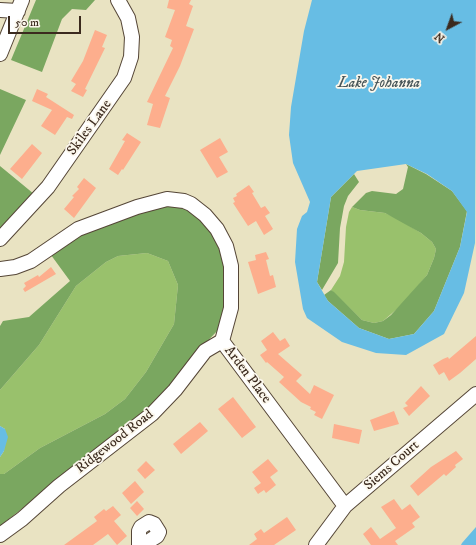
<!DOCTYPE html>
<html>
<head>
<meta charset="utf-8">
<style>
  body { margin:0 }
  #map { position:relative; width:476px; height:545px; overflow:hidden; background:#e9e3c2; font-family:"IM FELL DW Pica",serif }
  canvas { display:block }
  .north { position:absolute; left:428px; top:8px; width:40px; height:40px; -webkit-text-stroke:3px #fbf7ec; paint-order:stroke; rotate:221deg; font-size:11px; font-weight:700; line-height:16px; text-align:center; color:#3b2a1e }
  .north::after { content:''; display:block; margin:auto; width:14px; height:18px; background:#3b2a1e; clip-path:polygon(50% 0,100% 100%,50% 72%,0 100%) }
  .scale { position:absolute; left:8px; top:16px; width:73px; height:18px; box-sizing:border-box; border:2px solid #3b2a1e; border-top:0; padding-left:5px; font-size:12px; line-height:14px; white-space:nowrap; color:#3b2a1e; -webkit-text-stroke:3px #fbf7ec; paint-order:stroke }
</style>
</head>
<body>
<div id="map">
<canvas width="476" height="545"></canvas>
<div class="north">N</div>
<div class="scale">50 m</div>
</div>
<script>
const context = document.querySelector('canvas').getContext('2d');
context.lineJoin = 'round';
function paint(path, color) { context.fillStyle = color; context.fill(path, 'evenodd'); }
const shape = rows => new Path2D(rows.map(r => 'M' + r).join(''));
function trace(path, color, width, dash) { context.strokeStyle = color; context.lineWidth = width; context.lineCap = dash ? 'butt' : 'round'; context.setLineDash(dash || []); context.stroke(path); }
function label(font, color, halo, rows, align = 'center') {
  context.font = font + ' "IM FELL DW Pica",serif'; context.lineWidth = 3.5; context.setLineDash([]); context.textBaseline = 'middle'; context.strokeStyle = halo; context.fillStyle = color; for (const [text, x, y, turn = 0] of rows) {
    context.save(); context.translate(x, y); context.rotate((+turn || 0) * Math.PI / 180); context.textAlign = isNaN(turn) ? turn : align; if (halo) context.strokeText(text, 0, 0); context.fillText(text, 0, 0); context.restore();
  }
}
paint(shape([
  [352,207,360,210,385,213,398,219,421,233,432,242,436,249,434,258,427,275,404,303,383,321,374,323,362,320,331,290,340,276,344,262,346,227,349,212],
  [147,253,168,261,178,285,174,324,146,372,125,399,105,414,40,448,4,474,0,474,0,457,4,451,5,429,0,426,0,390,39,345,76,286,106,262,118,256]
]), '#99c16c');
paint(shape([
  [36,0,95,0,86,10,72,9,62,19,42,72,11,60],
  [0,89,26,100,0,155],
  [406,164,426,174,452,191,467,211,460,247,434,311,414,334,389,339,359,328,328,301,324,295,331,290,334,292,362,320,374,323,383,321,391,315,427,275,434,258,436,249,432,242,421,233,385,213,360,210,352,207,366,193,372,191,396,194,403,189,408,167],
  [0,166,34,194,0,232],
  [354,174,359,182,348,196,344,206,340,228,338,263,322,290,317,282,331,197],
  [165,205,183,206,192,210,215,235,224,252,226,313,219,329,198,351,157,402,0,526,0,474,4,474,40,448,105,414,125,399,146,372,174,324,178,285,168,261,147,253,118,256,106,262,76,286,39,345,0,390,0,326,3,321,29,317,70,281,51,255,72,239,98,227]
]), '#7aa760');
paint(shape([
  [312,0,476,0,475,243,464,293,444,334,406,355,376,353,342,342,307,318,303,309,295,262,297,229,302,216,307,212,310,202,293,163,289,135,291,107,304,31],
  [406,164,427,174,452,191,467,212,460,247,434,311,414,334,389,339,359,328,328,301,317,282,331,197,357,171],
  [0,426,5,429,8,437,4,451,0,457],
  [476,527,476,545,461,545,462,543]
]), '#67bde4');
paint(shape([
  [169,0,191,0,189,4,193,6,186,26,194,29,180,66,165,96,170,98,160,128,147,125,153,104,147,102,173,48,170,46,172,40,165,37,175,10,167,8],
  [95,30,107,35,102,47,105,48,85,89,87,90,83,97,71,91,76,84,71,81,83,61],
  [37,89,48,94,46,97,74,115,72,119,67,117,55,135,41,126,52,110,32,101],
  [127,133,141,142,123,170,122,169,118,175,109,169,125,141,122,140],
  [220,138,228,152,219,157,228,172,217,178,200,150],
  [32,144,42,153,22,179,10,169],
  [84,178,96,188,74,218,64,209,74,197,72,196,79,189,77,187],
  [249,185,254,192,252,193,261,208,265,206,270,213,265,216,273,229,264,235,256,221,248,226,233,203,235,202,233,198,237,196,236,194],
  [266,252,269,259,266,260,270,276,273,275,276,287,258,294,248,262,256,260,255,255],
  [51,267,56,274,25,292,23,289,26,286,24,283,38,275,39,277],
  [273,332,280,341,285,338,290,346,278,354,302,375,296,381,310,394,314,385,334,395,322,419,314,415,316,412,310,409,311,407,301,402,279,382,284,377,267,362,266,363,260,355,267,350,261,341],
  [476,336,476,359,460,373,449,381,444,372,439,375,433,365,443,359,448,357,449,359],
  [421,386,430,396,409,416,403,408,408,406,405,403],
  [233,397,256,427,242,438,218,409],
  [394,411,399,424,374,431,370,420],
  [200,422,208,431,181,454,173,444],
  [334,424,362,430,359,444,332,438],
  [456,451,463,459,455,465,456,467,446,476,444,474,418,496,410,486,431,467],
  [268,459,278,471,270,477,276,485,266,493,264,490,258,494,254,488,261,483,252,472],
  [146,461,155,470,145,479,137,470],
  [135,481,144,492,131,504,122,493],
  [394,499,402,510,410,504,420,517,412,523,415,527,395,541,398,545,371,545,363,534,371,527,380,539,396,528,381,507],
  [137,501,144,509,137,516,130,508],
  [113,506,121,515,114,521,127,536,117,545,108,534,93,545,64,545,97,521,94,517,104,509,106,511],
  [287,517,296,530,274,545,249,545,257,539,254,534,261,529,264,533]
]), '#fdae8d');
const minor = shape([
  [0,10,18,11],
  [0,54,22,0],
  [0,239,48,187,124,78,131,57,132,37,128,18,118,0],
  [0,269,15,267,31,261,78,229,137,207,167,199,184,201,191,204,205,215,217,229,226,246,231,266,231,308,222,341,345,506],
  [0,535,22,519,59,486,152,414,175,390,205,351,222,341],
  [139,545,139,531,141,527,149,522,154,524,159,532,157,536,143,545],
  [316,545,345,506,476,394]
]);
trace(minor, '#554637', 16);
trace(minor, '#fff', 14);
label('14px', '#3b2a1e', '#fbf7ec', [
  ["Skiles Lane",90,128,-54],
  ["Arden Place",247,375,53],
  ["Ridgewood Road",115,442,-38],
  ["Siems Court",392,466,-41]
]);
label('italic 15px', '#485659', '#fbf7ec', [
  ["Lake Johanna",379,84]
]);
</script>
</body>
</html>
